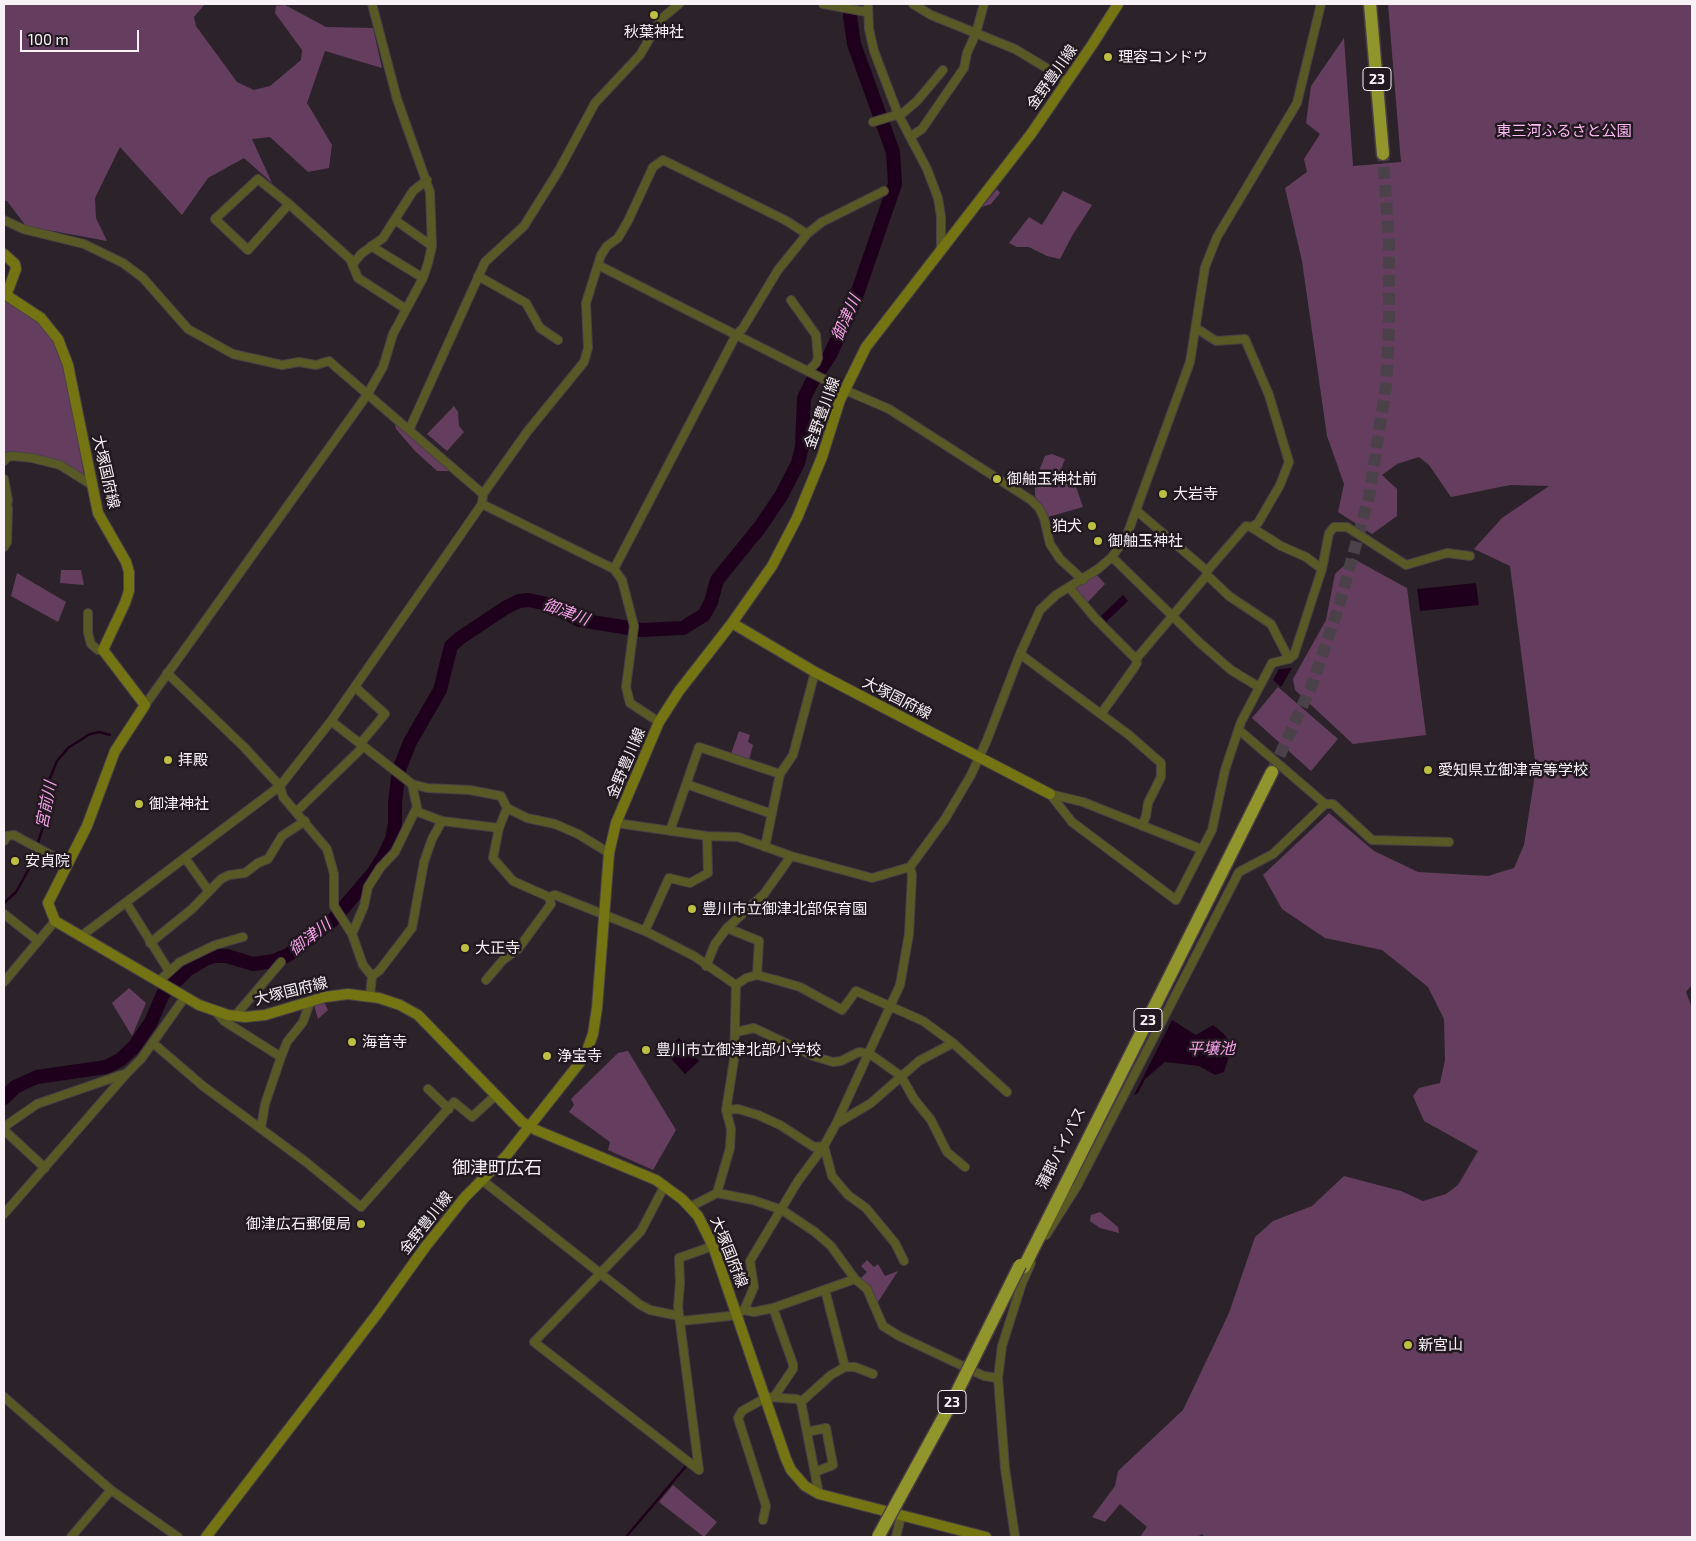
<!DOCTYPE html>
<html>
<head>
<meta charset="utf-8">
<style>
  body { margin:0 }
  #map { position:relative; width:1696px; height:1541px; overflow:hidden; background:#2c232a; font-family:"Exo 2",sans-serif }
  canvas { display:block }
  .frame { position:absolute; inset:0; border:5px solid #f8f2f7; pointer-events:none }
  .scale { position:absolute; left:20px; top:30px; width:119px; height:22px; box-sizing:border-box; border:2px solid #f8f2f7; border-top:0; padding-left:6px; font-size:15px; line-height:18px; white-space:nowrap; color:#f8f2f7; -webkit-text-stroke:4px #221920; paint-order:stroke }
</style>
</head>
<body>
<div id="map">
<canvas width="1696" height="1541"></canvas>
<div class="frame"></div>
<div class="scale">100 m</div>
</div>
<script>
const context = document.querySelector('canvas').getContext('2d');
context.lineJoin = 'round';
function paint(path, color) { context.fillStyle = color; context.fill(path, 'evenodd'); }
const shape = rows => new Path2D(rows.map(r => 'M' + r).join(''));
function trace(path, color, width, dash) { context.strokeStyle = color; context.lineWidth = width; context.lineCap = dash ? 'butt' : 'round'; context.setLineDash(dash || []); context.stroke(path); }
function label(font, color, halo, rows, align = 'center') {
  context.font = font + ' "Exo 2","Noto Sans JP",sans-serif'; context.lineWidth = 5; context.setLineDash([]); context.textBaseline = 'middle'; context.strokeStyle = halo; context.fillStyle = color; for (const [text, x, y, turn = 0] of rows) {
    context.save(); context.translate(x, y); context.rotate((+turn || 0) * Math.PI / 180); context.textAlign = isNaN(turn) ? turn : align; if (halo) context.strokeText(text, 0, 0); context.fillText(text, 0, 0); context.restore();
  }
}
paint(shape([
  [4,4,205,4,194,17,196,26,237,82,254,90,270,86,301,60,302,50,275,13,276,6,285,5,326,27,373,28,382,68,325,51,307,103,332,145,329,168,308,172,270,137,252,139,272,183,244,158,208,178,182,215,120,147,95,198,96,218,107,241,26,226,7,201,4,201],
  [1388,4,1692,4,1692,985,1686,992,1692,1008,1692,1537,1205,1537,1202,1534,1197,1537,1140,1537,1147,1527,1120,1504,1105,1522,1092,1517,1115,1486,1118,1471,1183,1410,1229,1313,1255,1237,1273,1221,1312,1206,1344,1176,1401,1191,1423,1201,1446,1194,1458,1185,1478,1151,1424,1121,1413,1096,1419,1088,1440,1083,1445,1060,1444,1019,1428,987,1382,950,1325,938,1282,909,1263,875,1329,813,1374,851,1418,872,1488,876,1514,868,1524,845,1536,768,1510,566,1474,549,1502,518,1549,486,1510,485,1451,497,1429,465,1419,457,1397,464,1382,475,1397,489,1397,516,1372,534,1338,512,1344,484,1327,436,1302,261,1285,188,1307,172,1304,159,1320,134,1306,123,1311,86,1344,38,1353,166,1401,162],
  [997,189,1000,193,991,204,982,207],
  [1063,191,1092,205,1072,236,1060,259,1047,256,1029,247,1017,247,1009,243,1029,217,1042,225],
  [4,272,6,300,39,322,55,341,65,369,84,475,59,462,4,458],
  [454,406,458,412,459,426,464,432,447,451,427,434],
  [394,421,450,470,449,471,437,471,415,451,396,429],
  [1052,454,1065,459,1060,472,1050,481,1052,488,1073,478,1083,507,1048,517,1035,496,1035,481,1045,456],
  [1352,558,1407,588,1426,735,1353,744,1295,690,1293,679,1326,620,1335,574],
  [61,570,81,570,84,585,60,583],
  [17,573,66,602,58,622,11,596],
  [1096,574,1105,584,1087,603,1076,591,1077,587],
  [1278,687,1338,739,1311,771,1252,718],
  [739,731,750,735,748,742,753,745,749,760,731,754],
  [129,988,146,1003,132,1036,112,1003],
  [324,1002,328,1010,318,1019,314,1005],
  [628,1051,676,1130,653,1170,608,1150,610,1142,569,1112,574,1105,571,1099,618,1053],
  [1100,1212,1118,1227,1119,1233,1100,1228,1090,1221,1091,1215],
  [867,1260,874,1267,878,1264,885,1276,898,1271,876,1305,860,1279,867,1272,861,1266],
  [673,1485,717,1522,704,1537,659,1502]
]), '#653e5f');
paint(shape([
  [1476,583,1479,605,1420,611,1417,589],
  [1123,595,1128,601,1106,622,1101,616],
  [1292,668,1281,687,1273,680,1279,669],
  [1172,1020,1196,1035,1213,1025,1224,1034,1232,1046,1224,1072,1215,1075,1199,1066,1165,1062,1145,1079,1138,1093,1134,1095],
  [679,1038,699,1061,685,1074,664,1051]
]), '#1f001c');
trace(shape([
  [4,903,16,892,30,867,44,824,50,778,57,761,68,748,90,734,100,732,110,735],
  [626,1537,686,1466]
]), '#1f001c', 2.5);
trace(shape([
  [4,1098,15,1087,37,1077,106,1067,120,1060,134,1047,151,1022,163,994,187,970,205,959,214,956,227,956,253,964,274,961,288,955,333,920,374,872,384,856,392,839,395,823,395,802,399,770,410,742,440,690,451,646,460,638,505,608,519,601,528,600,548,604,579,620,642,630,683,628,704,615,711,602,717,580,760,527,781,496,798,463,802,447,804,398,812,382,830,355,855,300,895,184,893,152,854,44,850,17,851,4]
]), '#1f001c', 14);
trace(shape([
  [1272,772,1312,685,1339,606,1369,497,1386,386,1389,328,1389,243,1383,154]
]), '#4b4249', 12, [12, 6]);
const minor = shape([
  [823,4,867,12],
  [868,4,869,29,874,51,898,114,927,169,938,198,941,217,941,250],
  [913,4,931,15,1015,49,1068,81],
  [873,122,903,113,917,101,943,70],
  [910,137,922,129,964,68,967,53,976,33,984,4],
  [289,204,248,250,215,219,258,179,289,204,350,259,358,278,406,309],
  [4,220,23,229,84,244,123,263,143,278,188,329,233,354,282,365,299,362,316,365,329,361,483,494],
  [395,220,432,246],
  [371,246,423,278],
  [353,264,361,254,383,238,413,191,427,180],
  [598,265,845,390,889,409,1031,500,1039,508,1044,518,1050,544,1060,559,1083,580],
  [478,276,526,303,540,328,558,340],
  [791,300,816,335,818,358,816,363,808,371],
  [409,430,485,262,524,226,559,170,595,103,640,55,661,19,679,4],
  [4,461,7,457,13,456,32,458,60,465,92,485],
  [4,479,8,500,6,512],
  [482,504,614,569,622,580,634,626,626,687,630,703,659,722],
  [1137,511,1207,571],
  [1251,527,1281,546,1306,557,1322,569],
  [4,547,7,542,8,508],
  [1112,557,1200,643,1231,670,1259,687],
  [614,569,736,335,743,328,778,270,807,234,822,222,884,191],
  [1207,575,1229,596,1271,624,1289,659],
  [1069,587,1095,618,1136,659],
  [88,613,88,633,91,644,98,650,103,650],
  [1020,654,1129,735,1161,763,1161,777,1148,803,1146,816,1142,826],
  [167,673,244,747,280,786,283,797,327,849,334,874,334,906,352,934,363,965,372,976],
  [355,687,385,714,360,744],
  [145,705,367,395,383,367,393,334,423,278,428,263,432,246,430,192,397,99,372,4],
  [1101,714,1134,668,1137,663,1136,659,1207,575,1207,571,1246,526,1251,527,1258,523,1280,485,1289,462,1269,395,1245,339,1216,341,1196,328],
  [331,721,412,784,427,788,470,790,501,796,507,808,527,818,555,824,578,834,609,853],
  [1239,730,1325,804],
  [412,784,418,812,442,821,499,828],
  [686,784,772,814],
  [1050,794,1072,822,1176,900,1212,830,1225,770,1241,722,1272,663,1289,659,1294,655,1322,569,1329,533,1334,527,1347,527,1406,565,1447,553,1470,556],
  [1050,794,1083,802,1201,849],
  [507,808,499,828,493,858,513,881,549,897,555,895,645,931,694,956,736,985,734,1060,726,1110,731,1129,730,1148,717,1193],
  [296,812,363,747],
  [616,823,707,836,738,837,791,856,872,878,910,867],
  [670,831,699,747,780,774],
  [4,841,7,836,14,835,67,864],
  [765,847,780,774,793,755,815,672],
  [185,858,208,890],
  [127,904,169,971],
  [4,914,37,940],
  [727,928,759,941,757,975],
  [645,931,669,878,690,883,708,873,707,836],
  [352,934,364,906,368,887,380,868,395,852,416,809],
  [80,937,280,786,331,721,482,504,483,494,527,432,584,362,588,348,586,303,601,255,607,246,618,238,628,221,653,167,663,160,785,220,807,234],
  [150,943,192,909,221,879,229,875,245,873,258,863,268,859,282,836,305,821],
  [706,966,715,944,727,928,764,894,791,856],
  [486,980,503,960,518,949,551,904,549,897],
  [159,981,180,962,215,945,243,937],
  [4,982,55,921],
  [736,985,746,978,757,975,776,980,800,987,842,1010,856,991,923,1021,953,1043,1007,1092],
  [370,996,372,976,379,971,412,928,424,862,432,839,442,821],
  [215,1011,224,1021,281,1057],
  [235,1016,281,962],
  [736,1032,754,1028,813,1056,833,1062,841,1061,859,1052,870,1054,901,1076,914,1099,931,1120,947,1152,965,1167],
  [153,1043,203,1086,306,1162,361,1207,454,1102,472,1117,496,1095],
  [428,1089,449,1109],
  [726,1110,738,1109,758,1115,780,1125,814,1147,824,1146,832,1176,848,1195,866,1208,895,1243,904,1261],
  [836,1124,871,1103,919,1061,953,1043],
  [4,1127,37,1104,127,1073,141,1059,185,997],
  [261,1128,265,1104,281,1057,287,1042,303,1022,310,1002],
  [4,1130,45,1168],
  [482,1180,639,1304,650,1310,679,1316],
  [665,1185,641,1231,534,1342,699,1470],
  [690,1207,717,1193,753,1200,782,1210,815,1232,831,1246,855,1279,867,1289,883,1326,899,1336,984,1376,998,1378],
  [4,1214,127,1073],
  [1046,1235,1077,1186,1239,872,1273,854,1325,804,1333,804,1372,840,1449,842],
  [825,1290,845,1367],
  [773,1308,793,1364,793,1369,774,1397],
  [744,1310,754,1287,750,1261,798,1181,824,1146,836,1124,900,985,909,934,912,875,910,867,945,819,971,775,987,740,1020,654,1040,610,1056,595,1098,569,1112,557,1127,535,1190,362,1205,267,1217,237,1297,103,1321,4],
  [681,1321,730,1316,744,1310,754,1312,773,1308,855,1279],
  [4,1397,111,1490,178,1537],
  [801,1402,831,1375,845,1367,855,1367,873,1374],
  [807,1432,826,1428,833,1465,815,1472],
  [699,1470,678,1307,680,1283,679,1258,713,1246],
  [763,1520,766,1506,738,1418,742,1411,767,1397,797,1399,801,1402,819,1494],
  [71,1537,111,1490],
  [896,1537,901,1516],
  [1015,1537,1005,1468,998,1378,1002,1346,1022,1283,1031,1263]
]);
const secondary = shape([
  [4,254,15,264,16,269,7,293,9,297,41,318,49,328,58,339,68,365,98,513,126,562,129,572,129,591,125,603,103,650,145,705,115,751,87,826,48,903,55,921,199,1005,228,1015,245,1017,265,1015,325,997,348,994,379,998,400,1005,418,1015,522,1122,536,1130,656,1180,682,1199,698,1216,713,1246,786,1459,791,1470,805,1486,819,1494,986,1537],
  [732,623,815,672,1050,794],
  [206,1537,377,1314,426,1246,465,1197,506,1156,585,1056,593,1034,597,1008,609,853,616,823,659,722,679,691,732,623,772,566,797,518,822,457,840,400,866,347,1031,134,1092,45,1118,4]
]);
const trunk = shape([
  [1370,4,1383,154],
  [1024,1267,1272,772]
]);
trace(minor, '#494047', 10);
trace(secondary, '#494047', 12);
trace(trunk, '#494047', 15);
trace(minor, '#585924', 8);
trace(secondary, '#747512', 10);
trace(trunk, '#92942c', 12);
const trunkBridge = shape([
  [878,1537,953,1400,1020,1265]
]);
trace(trunkBridge, '#494047', 15, []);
trace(trunkBridge, '#92942c', 12);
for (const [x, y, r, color] of [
  [654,15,5,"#bdbf43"],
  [1108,57,5,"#bdbf43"],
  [997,479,5,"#bdbf43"],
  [1163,494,5,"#bdbf43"],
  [1092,526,5,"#bdbf43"],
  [1098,541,5,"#bdbf43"],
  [168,760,5,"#bdbf43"],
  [1428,770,5,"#bdbf43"],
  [139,804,5,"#bdbf43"],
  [15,861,5,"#bdbf43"],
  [692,909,5,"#bdbf43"],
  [465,948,5,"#bdbf43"],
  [352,1042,5,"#bdbf43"],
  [646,1050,5,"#bdbf43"],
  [547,1056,5,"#bdbf43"],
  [361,1224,5,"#bdbf43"],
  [1408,1345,5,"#bdbf43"]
]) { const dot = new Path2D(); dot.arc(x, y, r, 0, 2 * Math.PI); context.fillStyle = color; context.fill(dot); trace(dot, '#221920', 2); }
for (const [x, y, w] of [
  [1377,79,28],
  [1148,1020,28],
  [952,1402,28]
]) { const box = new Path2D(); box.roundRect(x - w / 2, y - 11.5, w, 23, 4); context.fillStyle = '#221920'; context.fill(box); trace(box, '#f8f2f7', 1); }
label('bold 14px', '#f8f2f7', null, [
  ["23",1377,79],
  ["23",1148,1020],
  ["23",952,1402]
]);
label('15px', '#f8f2f7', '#221920', [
  ["秋葉神社",654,32,"center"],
  ["理容コンドウ",1118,57],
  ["御舳玉神社前",1007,479],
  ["大岩寺",1173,494],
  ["狛犬",1082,526,"right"],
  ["御舳玉神社",1108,541],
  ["拝殿",178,760],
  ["愛知県立御津高等学校",1438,770],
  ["御津神社",149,804],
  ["安貞院",25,861],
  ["豊川市立御津北部保育園",702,909],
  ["大正寺",475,948],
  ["海音寺",362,1042],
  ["豊川市立御津北部小学校",656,1050],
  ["浄宝寺",557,1056],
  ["御津広石郵便局",351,1224,"right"],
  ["新宮山",1418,1345]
], 'left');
label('15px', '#f8f2f7', '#221920', [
  ["金野豊川線",1052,77,-55],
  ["金野豊川線",822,413,-70],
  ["大塚国府線",106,472,77],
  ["大塚国府線",897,698,27],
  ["金野豊川線",626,763,-67],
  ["大塚国府線",291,991,-14],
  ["蒲郡バイパス",1061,1148,-63],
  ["金野豊川線",426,1223,-52],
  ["大塚国府線",729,1252,68]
]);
label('15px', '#ffb9f3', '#221920', [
  ["東三河ふるさと公園",1564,131]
]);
label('italic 16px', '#f5a0e8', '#221920', [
  ["御津川",846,318,-66],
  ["御津川",566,612,20],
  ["宮前川",46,805,-79],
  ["御津川",310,937,-38],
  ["平壌池",1211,1049]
]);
label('18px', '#f8f2f7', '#221920', [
  ["御津町広石",497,1168]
]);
</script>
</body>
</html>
